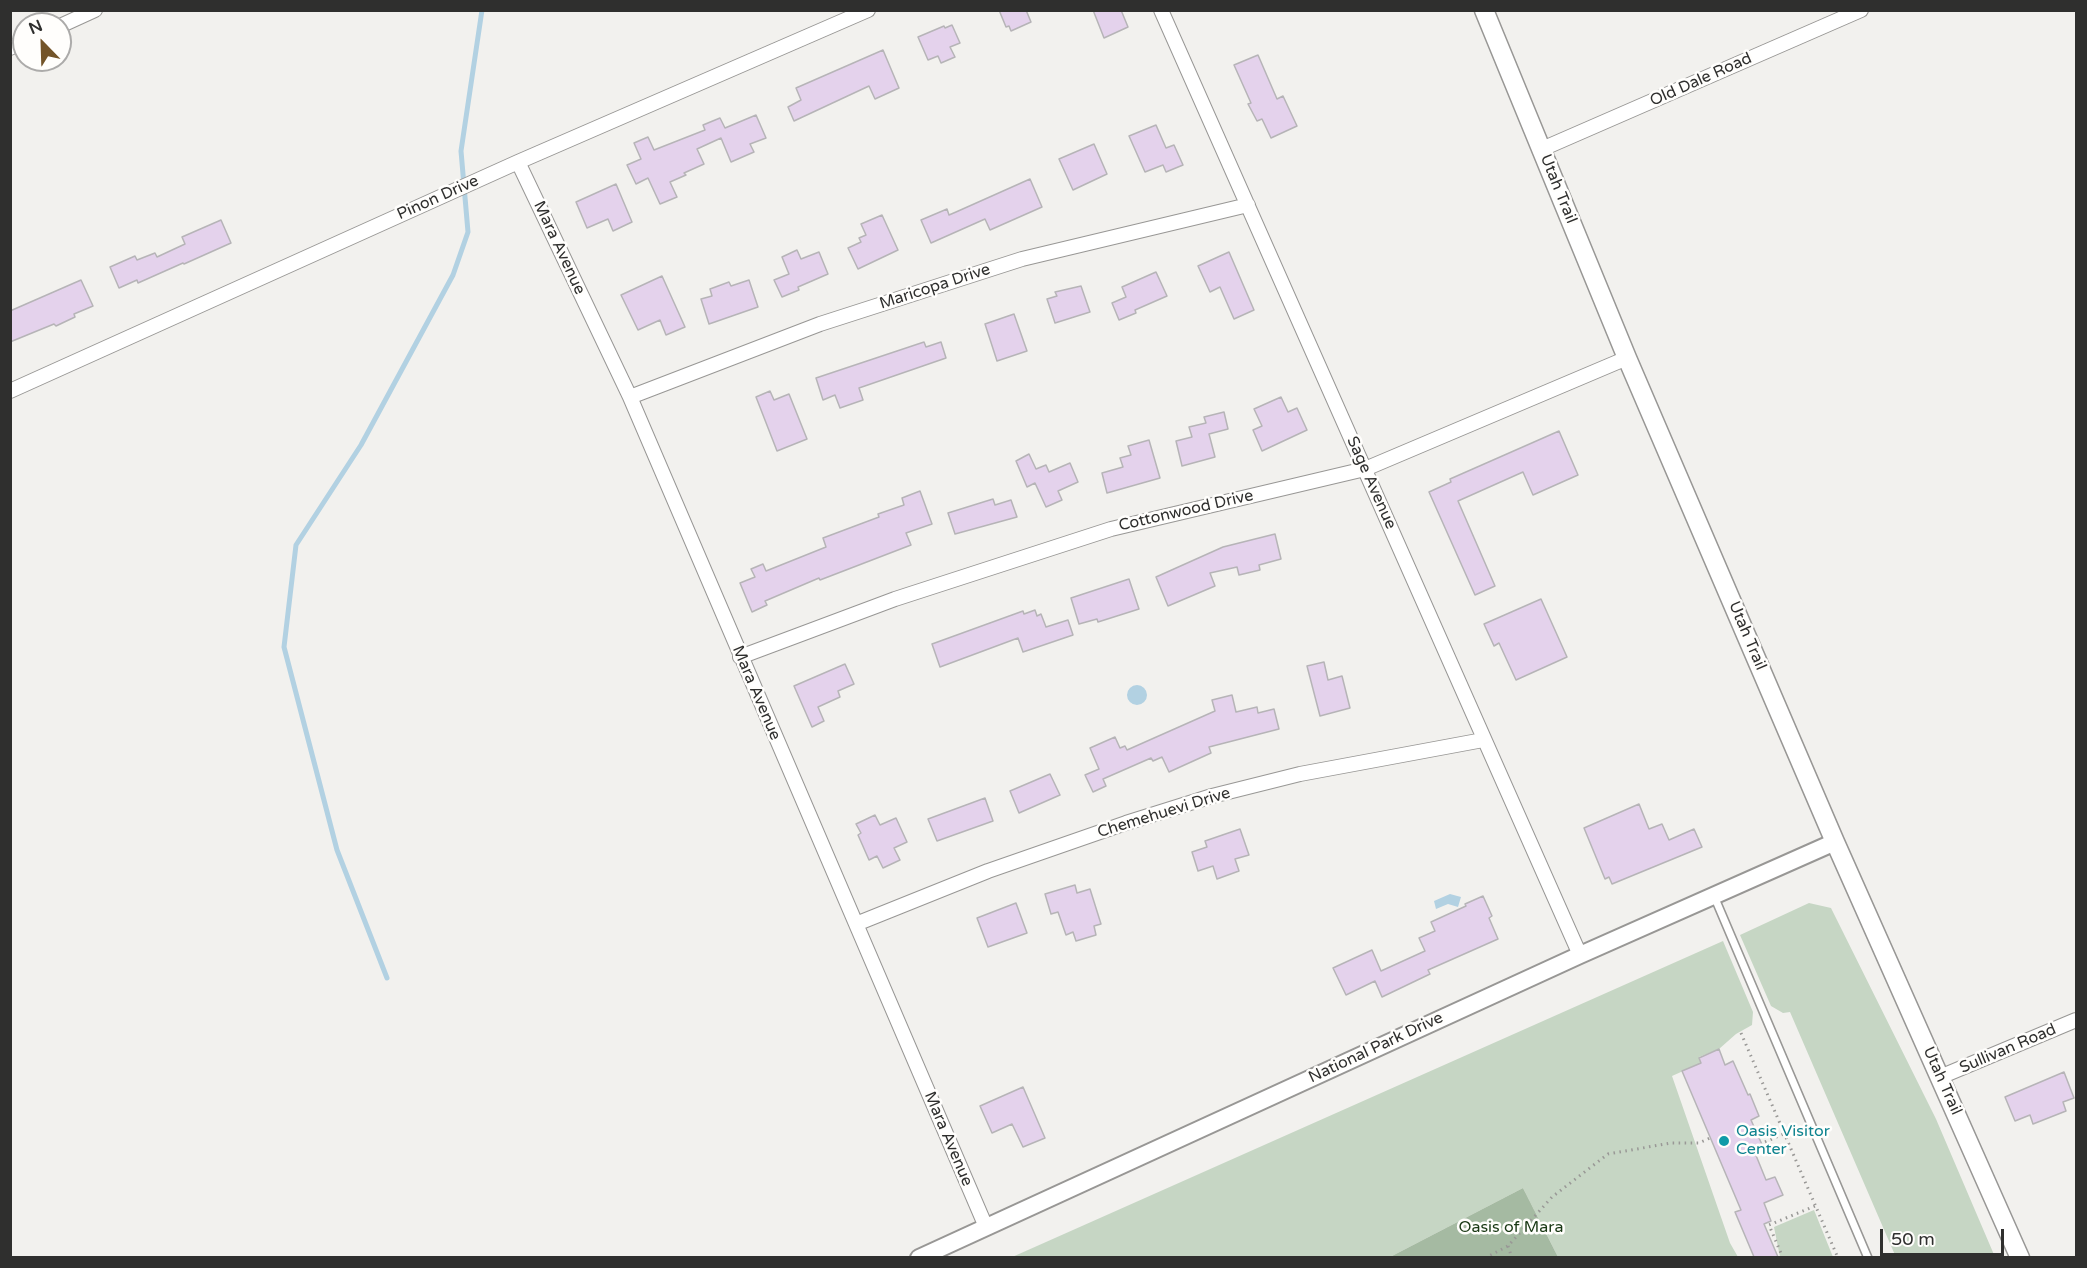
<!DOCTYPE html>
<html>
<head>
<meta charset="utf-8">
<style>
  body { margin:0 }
  #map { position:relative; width:2087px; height:1268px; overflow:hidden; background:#f2f1ee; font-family:"Varela Round",sans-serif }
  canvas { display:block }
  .frame { position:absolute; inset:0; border:12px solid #2f2f2e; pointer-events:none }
  .north { position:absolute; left:12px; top:12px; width:60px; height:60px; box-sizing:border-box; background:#fffefc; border:2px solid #acabaa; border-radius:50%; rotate:337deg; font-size:16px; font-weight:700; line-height:24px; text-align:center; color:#2f2f2e }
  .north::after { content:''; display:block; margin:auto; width:21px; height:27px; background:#735429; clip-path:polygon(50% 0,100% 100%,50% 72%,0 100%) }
  .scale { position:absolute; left:1880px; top:1229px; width:124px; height:27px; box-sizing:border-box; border:3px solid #2f2f2e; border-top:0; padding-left:8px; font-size:18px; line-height:21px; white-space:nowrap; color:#2f2f2e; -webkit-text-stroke:4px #fffefc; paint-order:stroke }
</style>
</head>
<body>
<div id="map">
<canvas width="2087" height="1268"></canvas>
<div class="frame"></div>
<div class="north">N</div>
<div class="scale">50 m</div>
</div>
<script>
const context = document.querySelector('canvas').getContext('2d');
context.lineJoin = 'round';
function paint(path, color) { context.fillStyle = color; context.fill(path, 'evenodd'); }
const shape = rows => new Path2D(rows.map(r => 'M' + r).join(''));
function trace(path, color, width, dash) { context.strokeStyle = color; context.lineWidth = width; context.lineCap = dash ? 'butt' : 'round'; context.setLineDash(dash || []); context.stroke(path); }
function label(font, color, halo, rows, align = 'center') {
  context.font = font + ' "Varela Round",sans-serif'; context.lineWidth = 5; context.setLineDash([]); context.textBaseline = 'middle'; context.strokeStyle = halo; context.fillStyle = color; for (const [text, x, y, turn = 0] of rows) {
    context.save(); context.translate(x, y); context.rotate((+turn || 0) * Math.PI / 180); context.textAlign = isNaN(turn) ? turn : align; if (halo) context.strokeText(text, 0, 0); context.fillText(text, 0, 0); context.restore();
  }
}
paint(shape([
  [1809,903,1831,908,1936,1119,1995,1257,1893,1257,1895,1255,1790,1012,1783,1013,1771,1006,1740,935],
  [1723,941,1753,1012,1752,1025,1736,1034,1719,1049,1699,1057,1701,1063,1672,1076,1730,1243,1738,1257,1558,1257,1523,1188,1390,1257,1010,1258],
  [1814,1210,1833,1257,1780,1257,1774,1227]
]), '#c6d6c4');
paint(shape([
  [1523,1188,1558,1257,1390,1257]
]), '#a5baa2');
paint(shape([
  '1127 695a10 10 0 1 1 20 0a10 10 0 1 1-20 0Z',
  [1450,894,1461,897,1458,907,1448,904,1436,909,1434,901]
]), '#b2d1e2');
trace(shape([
  [387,978,337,850,284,647,296,545,361,445,453,275,468,232,461,151,482,10]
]), '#b2d1e2', 5);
const building = shape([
  [999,10,1026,10,1031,22,1011,31,1009,26,1006,27,999,10],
  [1093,10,1121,10,1128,27,1104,38,1093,10],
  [952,25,960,43,950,47,955,57,941,63,938,56,928,60,918,37,944,26,945,28,952,25],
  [883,50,899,88,875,99,869,86,794,121,788,107,801,100,796,88,883,50],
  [1258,55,1277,99,1283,96,1297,126,1271,138,1262,119,1257,121,1248,104,1251,103,1234,65,1258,55],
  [756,115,766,138,750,144,754,152,731,162,721,138,697,149,704,164,684,173,686,175,670,182,677,197,660,204,648,178,636,184,627,165,641,159,634,143,648,137,654,150,705,130,703,125,720,118,725,128,756,115],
  [1156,125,1166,148,1174,145,1183,165,1166,172,1163,165,1145,172,1129,136,1156,125],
  [1094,144,1107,174,1073,190,1059,159,1094,144],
  [1030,179,1042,207,990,230,985,219,931,243,921,220,947,209,949,215,956,212,1030,179],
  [616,184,632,222,613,231,608,219,587,228,576,202,616,184],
  [882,215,898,250,858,269,848,248,861,242,859,238,866,235,861,224,882,215],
  [221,220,231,243,184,264,183,263,138,283,137,280,119,288,110,267,135,256,137,260,155,253,157,257,185,244,182,237,221,220],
  [797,250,801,259,819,252,828,274,798,287,799,290,782,297,774,280,789,274,782,257,797,250],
  [1229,252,1254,310,1234,319,1220,287,1210,292,1198,266,1229,252],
  [1156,272,1167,296,1135,310,1136,313,1119,320,1112,303,1126,297,1122,287,1156,272],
  [662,276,685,327,666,335,660,320,638,330,621,295,662,276],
  [81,280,93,306,74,314,75,317,56,326,54,324,10,342,10,311,81,280],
  [749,280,758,307,709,324,701,299,712,296,710,289,729,282,731,286,749,280],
  [1081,286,1090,312,1055,323,1047,299,1057,296,1055,292,1081,286],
  [1014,314,1027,351,997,361,985,324,1014,314],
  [924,342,926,347,941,342,946,358,859,388,863,400,840,408,835,395,823,400,816,378,924,342],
  [770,391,774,400,789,394,807,439,777,451,756,397,770,391],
  [1281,397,1288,412,1297,408,1307,430,1262,451,1253,430,1262,426,1254,409,1281,397],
  [1224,412,1228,429,1209,434,1215,457,1182,466,1176,441,1192,437,1189,427,1206,423,1204,417,1224,412],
  [1559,431,1578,475,1533,495,1523,472,1458,501,1495,586,1475,595,1429,492,1451,482,1450,479,1559,431],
  [1149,440,1160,478,1107,493,1102,473,1123,467,1120,458,1131,455,1128,446,1149,440],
  [1029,454,1036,469,1046,465,1049,472,1070,463,1078,482,1058,491,1062,500,1046,507,1035,483,1027,487,1016,461,1029,454],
  [920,491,932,524,906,533,911,545,820,580,819,578,765,601,767,605,752,612,740,583,755,577,751,569,763,564,766,571,826,547,823,538,879,517,878,514,904,505,902,498,920,491],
  [993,499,995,505,1011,500,1017,517,955,534,948,513,993,499],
  [1275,534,1281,559,1259,565,1260,570,1239,575,1237,567,1210,573,1215,586,1168,606,1156,577,1223,547,1275,534],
  [1129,579,1139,609,1098,622,1097,619,1079,624,1071,598,1129,579],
  [1541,599,1567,657,1516,680,1499,643,1494,646,1484,624,1541,599],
  [1035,610,1037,616,1041,614,1046,627,1068,620,1073,635,1023,652,1018,638,940,667,932,644,1023,611,1024,614,1035,610],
  [1324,662,1328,680,1342,676,1350,708,1320,716,1307,666,1324,662],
  [845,664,854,684,838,691,840,697,818,707,824,721,812,727,794,686,845,664],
  [1232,695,1236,712,1257,707,1258,713,1274,709,1279,729,1209,747,1211,753,1169,772,1162,757,1153,761,1151,758,1103,779,1106,786,1093,792,1085,775,1099,769,1090,748,1115,737,1120,748,1125,746,1127,750,1215,711,1212,700,1232,695],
  [1050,774,1060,795,1019,813,1010,791,1050,774],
  [985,798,993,821,937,841,928,819,985,798],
  [1639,804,1649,829,1662,824,1669,840,1694,829,1702,847,1612,884,1609,877,1605,879,1584,828,1639,804],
  [875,815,880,825,896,818,907,842,894,848,900,860,883,868,877,856,869,860,858,835,861,833,856,824,875,815],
  [1240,829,1249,855,1235,859,1239,871,1217,879,1213,866,1198,871,1192,852,1207,847,1205,841,1240,829],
  [1075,885,1077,893,1090,889,1101,924,1094,926,1096,935,1076,941,1073,932,1066,935,1058,912,1051,914,1045,894,1075,885],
  [1483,896,1492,916,1489,918,1498,939,1428,970,1430,974,1382,997,1375,981,1346,995,1333,968,1372,950,1381,971,1425,951,1419,938,1435,931,1431,922,1466,906,1465,904,1483,896],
  [1016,903,1027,933,988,947,977,918,1016,903],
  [1719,1049,1725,1065,1733,1061,1748,1095,1750,1094,1759,1116,1751,1120,1764,1149,1755,1153,1766,1180,1775,1177,1783,1195,1764,1203,1771,1221,1764,1224,1778,1257,1754,1257,1735,1212,1741,1210,1682,1071,1701,1063,1699,1058,1719,1049],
  [2064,1072,2074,1098,2063,1102,2066,1111,2033,1124,2030,1115,2015,1121,2005,1097,2064,1072],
  [1023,1087,1045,1138,1023,1147,1012,1124,992,1133,980,1106,1023,1087]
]);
paint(building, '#e4d2ec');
trace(building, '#b6b4b7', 1.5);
const service = shape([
  [1714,896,1868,1258]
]);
const minor = shape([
  [1161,10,1580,955],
  [60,26,95,10],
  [10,48,24,42],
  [1542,149,1861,10],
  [518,162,630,397,986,1227],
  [10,391,518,162,868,10],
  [630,397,820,324,1022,259,1248,205],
  [740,657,895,599,1111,529,1365,469,1627,358],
  [856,924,988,871,1126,823,1212,796,1300,774,1483,740],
  [1940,1077,2076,1020]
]);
const tertiary = shape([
  [919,1258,1580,955,1835,842]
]);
const secondary = shape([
  [1484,10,1627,358,1835,842,2020,1258]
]);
trace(service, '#989795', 10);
trace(minor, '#989795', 16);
trace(tertiary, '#989795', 20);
trace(secondary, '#989795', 21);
trace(shape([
  [1741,1033,1838,1258],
  [1765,1142,1802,1126],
  [1508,1246,1512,1258],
  [1485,1258,1508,1246,1552,1197,1608,1154,1671,1143,1699,1143,1710,1138],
  [1783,1258,1769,1225,1815,1206]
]), '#999896', 3, [1.5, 4.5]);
trace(service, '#fff', 7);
trace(minor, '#fff', 14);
trace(tertiary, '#fff', 16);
trace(secondary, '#fff', 18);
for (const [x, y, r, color] of [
  [1724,1141,6,"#0f9aa8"]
]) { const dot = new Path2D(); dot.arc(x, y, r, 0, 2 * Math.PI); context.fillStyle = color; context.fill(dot); trace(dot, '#fffefc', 2); }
label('16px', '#2f2f2e', '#fffefc', [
  ["Old Dale Road",1701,80,-24],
  ["Utah Trail",1558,189,68],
  ["Pinon Drive",438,198,-24],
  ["Mara Avenue",559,248,65],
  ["Maricopa Drive",935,287,-18],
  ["Sage Avenue",1371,483,66],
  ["Cottonwood Drive",1186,511,-13],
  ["Utah Trail",1747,636,67],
  ["Mara Avenue",756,693,67],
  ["Chemehuevi Drive",1164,813,-17],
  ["National Park Drive",1376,1048,-25],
  ["Sullivan Road",2008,1049,-23],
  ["Utah Trail",1942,1081,66],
  ["Mara Avenue",948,1139,67]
]);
label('16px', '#0d838f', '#fffefc', [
  ["Oasis Visitor",1736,1132],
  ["Center",1736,1150]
], 'left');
label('16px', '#193814', '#fffefc', [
  ["Oasis of Mara",1511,1228]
]);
</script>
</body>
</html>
